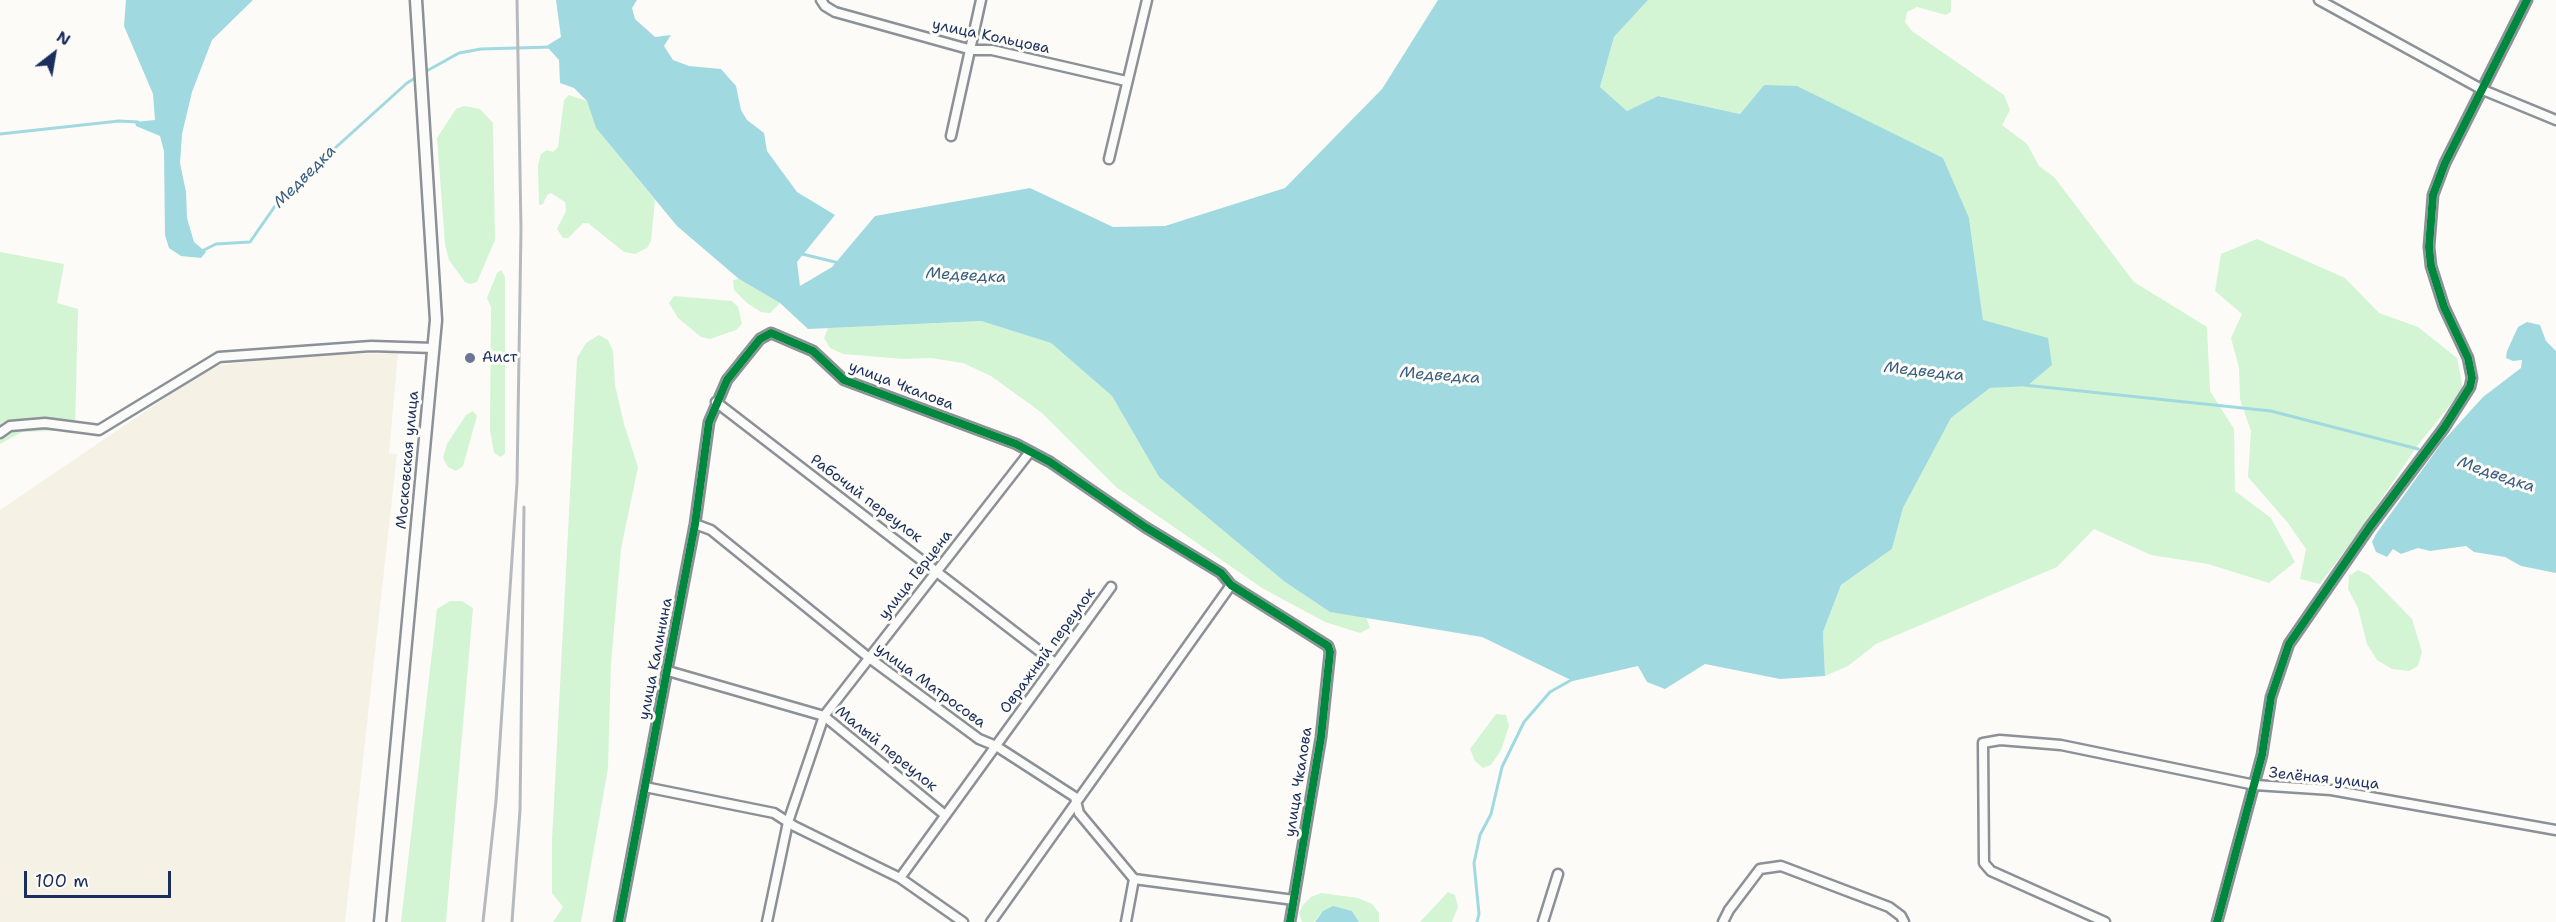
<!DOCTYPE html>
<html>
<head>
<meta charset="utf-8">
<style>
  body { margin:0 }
  #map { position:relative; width:2556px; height:922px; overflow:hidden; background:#fcfbf8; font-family:"Shantell Sans",sans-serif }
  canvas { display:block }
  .north { position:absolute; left:24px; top:24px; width:60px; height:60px; -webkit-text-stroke:4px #fdfcf7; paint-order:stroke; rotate:31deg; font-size:16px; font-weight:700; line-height:24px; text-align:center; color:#1b2f5e }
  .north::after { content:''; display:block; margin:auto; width:21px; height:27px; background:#1b2f5e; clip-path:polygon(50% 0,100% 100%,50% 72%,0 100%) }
  .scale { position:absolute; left:24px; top:871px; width:147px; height:27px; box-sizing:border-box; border:3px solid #1b2f5e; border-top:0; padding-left:8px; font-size:18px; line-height:21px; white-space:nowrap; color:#1b2f5e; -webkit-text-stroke:4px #fdfcf7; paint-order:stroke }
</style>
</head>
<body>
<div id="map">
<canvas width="2556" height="922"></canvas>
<div class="north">N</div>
<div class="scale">100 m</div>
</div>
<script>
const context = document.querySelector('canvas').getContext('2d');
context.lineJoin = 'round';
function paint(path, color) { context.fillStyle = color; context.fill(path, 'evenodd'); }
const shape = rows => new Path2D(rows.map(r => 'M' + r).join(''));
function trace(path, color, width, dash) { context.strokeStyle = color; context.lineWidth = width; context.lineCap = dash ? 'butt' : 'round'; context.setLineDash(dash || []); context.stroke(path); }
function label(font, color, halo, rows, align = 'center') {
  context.font = font + ' "Shantell Sans",sans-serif'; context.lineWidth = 6; context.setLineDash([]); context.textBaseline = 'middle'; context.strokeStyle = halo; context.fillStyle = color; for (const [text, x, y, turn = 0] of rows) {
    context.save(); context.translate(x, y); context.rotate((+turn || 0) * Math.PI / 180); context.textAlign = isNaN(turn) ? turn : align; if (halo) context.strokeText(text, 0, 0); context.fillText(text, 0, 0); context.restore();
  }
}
paint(shape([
  [398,353,389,453,397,454,345,922,0,922,0,510,212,366,307,355]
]), '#f5f1e5');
paint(shape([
  [1648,0,1951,0,1951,12,1946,15,1917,7,1907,12,1905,22,1912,31,2004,95,2010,110,2002,125,2027,144,2039,166,2054,177,2134,282,2207,327,2210,391,2234,429,2235,491,2271,518,2295,562,2269,583,2208,564,2151,555,2094,529,2057,567,1876,644,1848,666,1825,676,1823,632,1841,585,1892,549,1903,508,1951,418,1990,388,2027,385,2052,365,1983,320,1969,218,1764,85,1740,114,1658,96,1627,111,1600,87,1614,37],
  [569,95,587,101,596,128,655,200,651,241,647,248,635,254,624,252,588,223,583,223,568,238,563,238,557,229,566,211,565,202,551,193,547,195,543,204,539,205,538,165,541,154,547,150,553,152,558,147,564,100],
  [464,106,480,109,493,123,495,240,477,282,470,284,465,282,449,260,445,244,437,138,456,109],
  [2257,239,2345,278,2379,313,2418,327,2457,358,2463,389,2418,445,2359,532,2320,584,2300,579,2306,549,2288,523,2248,477,2251,431,2240,399,2239,368,2231,338,2242,314,2215,291,2221,254],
  [0,252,64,264,57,303,78,309,75,430,22,432,0,444],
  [501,270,505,277,505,453,501,457,494,453,490,430,491,307,487,298,497,273],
  [739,279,780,303,770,313,761,312,747,303,734,290,733,280],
  [674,296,732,301,738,307,742,324,736,330,710,339,701,337,678,318,669,303],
  [981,321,1051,343,1112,396,1159,477,1285,582,1330,612,1366,617,1370,628,1360,633,1325,622,1262,588,1116,487,1042,413,991,376,963,363,931,358,904,359,843,354,830,348,824,338,828,328],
  [599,335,608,340,613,351,615,385,624,424,638,467,621,549,611,664,608,768,581,922,553,922,563,907,552,893,552,840,577,358,586,343],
  [473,411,477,416,463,466,456,471,448,467,443,458,447,444,466,415],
  [2358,570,2369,575,2412,619,2422,652,2418,666,2409,671,2392,669,2377,660,2367,644,2358,608,2348,589,2349,576],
  [450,601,462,601,473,608,446,922,401,922,437,609],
  [1496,714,1506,715,1509,726,1501,750,1491,765,1483,768,1475,761,1470,749],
  [1448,892,1455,895,1458,907,1452,922,1420,922],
  [1321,893,1358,898,1372,904,1379,913,1379,922,1359,922,1352,911,1323,911,1314,922,1302,922,1299,913,1303,905,1311,897]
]), '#d3f5d4');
paint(shape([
  [126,0,253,0,212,40,192,92,182,134,180,163,186,192,187,218,194,242,206,252,201,258,181,256,169,248,165,235,164,151,160,136,136,126,135,122,155,120,153,94,124,26],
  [556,0,637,0,632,8,635,19,655,37,671,35,664,46,673,60,689,66,721,69,736,86,741,110,747,120,764,133,767,151,797,192,835,215,797,262,800,286,832,267,875,216,1030,188,1113,227,1165,226,1285,188,1382,89,1438,0,1648,0,1614,37,1600,87,1627,111,1658,96,1740,114,1764,85,1797,86,1943,158,1969,218,1983,320,2048,338,2052,365,2027,386,1990,388,1951,418,1903,508,1892,549,1841,585,1823,632,1825,676,1780,679,1705,664,1665,689,1647,682,1638,666,1573,681,1482,637,1330,612,1285,582,1159,477,1112,396,1051,343,981,321,808,329,780,303,739,279,677,226,596,128,587,101,574,88,560,83,559,60,549,49,548,45,561,37],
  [2527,322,2540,325,2546,341,2556,351,2556,573,2521,566,2505,557,2474,552,2466,546,2430,551,2418,548,2401,554,2393,549,2387,557,2376,552,2372,542,2376,534,2443,441,2483,397,2521,368,2522,360,2513,361,2506,358,2507,351,2518,327],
  [1333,906,1352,911,1359,922,1315,922,1323,911]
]), '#a1d9e0');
trace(shape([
  [423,73,459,53,481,49,552,47],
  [0,134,119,121,138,122],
  [202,251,216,244,250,242,282,196,407,83,417,77],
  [802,254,839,263],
  [2024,385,2271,411,2418,449],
  [1477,922,1479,914,1474,863,1480,835,1491,814,1502,767,1524,722,1550,692,1573,679]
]), '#a1d9e0', 3);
const minor = shape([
  [821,0,825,6,835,12,972,50,992,50,1126,81],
  [2319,0,2483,90,2556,120],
  [951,136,981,0],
  [1109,159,1147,0],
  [716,402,1055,663],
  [0,433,10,426,45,423,99,430,219,357,371,346,434,348],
  [695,524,711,530,868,657,979,739,996,746,1075,797,1079,813,1134,879],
  [668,671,824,716,945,815],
  [645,787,774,813,794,826,900,878,963,922],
  [900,878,1111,587],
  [1134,879,1294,900],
  [619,922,695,524,709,422,727,380,760,339,771,333,813,351,844,380,1016,444,1050,462,1145,527,1221,573,1231,585,1328,646,1330,652,1321,737,1290,922],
  [767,922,788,822,824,716,1029,453],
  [991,922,1231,585],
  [1126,922,1134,879],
  [1543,922,1558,874],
  [1723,922,1729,910,1760,869,1781,866,1889,907,1901,916,1904,922],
  [2105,922,1991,871,1984,863,1983,743,2000,740,2061,745,2255,785,2331,790,2556,830],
  [2217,922,2262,755,2271,697,2289,644,2369,528,2444,428,2470,387,2472,378,2468,358,2444,307,2431,266,2429,247,2433,195,2445,163,2527,0]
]);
const tertiary = shape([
  [380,922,436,320,416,0]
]);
trace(minor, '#8c9097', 13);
trace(tertiary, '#8c9097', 15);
trace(minor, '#fbfbf9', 8);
trace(tertiary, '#fbfbf9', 10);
trace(shape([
  [483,922,496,801,517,483,521,229,517,0],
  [512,922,520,810,524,507]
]), '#b6b9bd', 3);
trace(shape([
  [619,922,695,524,709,422,727,380,760,339,771,333,813,351,844,380,1016,444,1050,462,1145,527,1221,573,1231,585,1328,646,1330,652,1321,737,1290,922],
  [2217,922,2262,755,2271,697,2289,644,2369,528,2444,428,2470,387,2472,378,2468,358,2444,307,2431,266,2429,247,2433,195,2445,163,2527,0]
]), '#00873e', 8);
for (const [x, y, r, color] of [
  [470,358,6,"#6a7694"]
]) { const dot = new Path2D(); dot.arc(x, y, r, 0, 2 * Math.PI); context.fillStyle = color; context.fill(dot); trace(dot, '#fdfcf7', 2); }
label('15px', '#1b2f5e', '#fdfcf7', [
  ["улица Кольцова",991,37,12],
  ["улица Чкалова",901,386,21],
  ["Московская улица",408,460,-85],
  ["Рабочий переулок",866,499,37],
  ["улица Герцена",916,575,-52],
  ["Овражный переулок",1048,651,-54],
  ["улица Калинина",656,659,-79],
  ["улица Матросова",930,686,36],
  ["Малый переулок",886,749,39],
  ["Зелёная улица",2324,779,6],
  ["улица Чкалова",1299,782,-81]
]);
label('15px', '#1b2f5e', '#fdfcf7', [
  ["Аист",482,358]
], 'left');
label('italic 16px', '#385e82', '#fdfcf7', [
  ["Медведка",305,177,-45],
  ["Медведка",966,276,3],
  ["Медведка",1924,372,6],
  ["Медведка",1440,376,4],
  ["Медведка",2496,475,19]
]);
</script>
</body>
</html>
